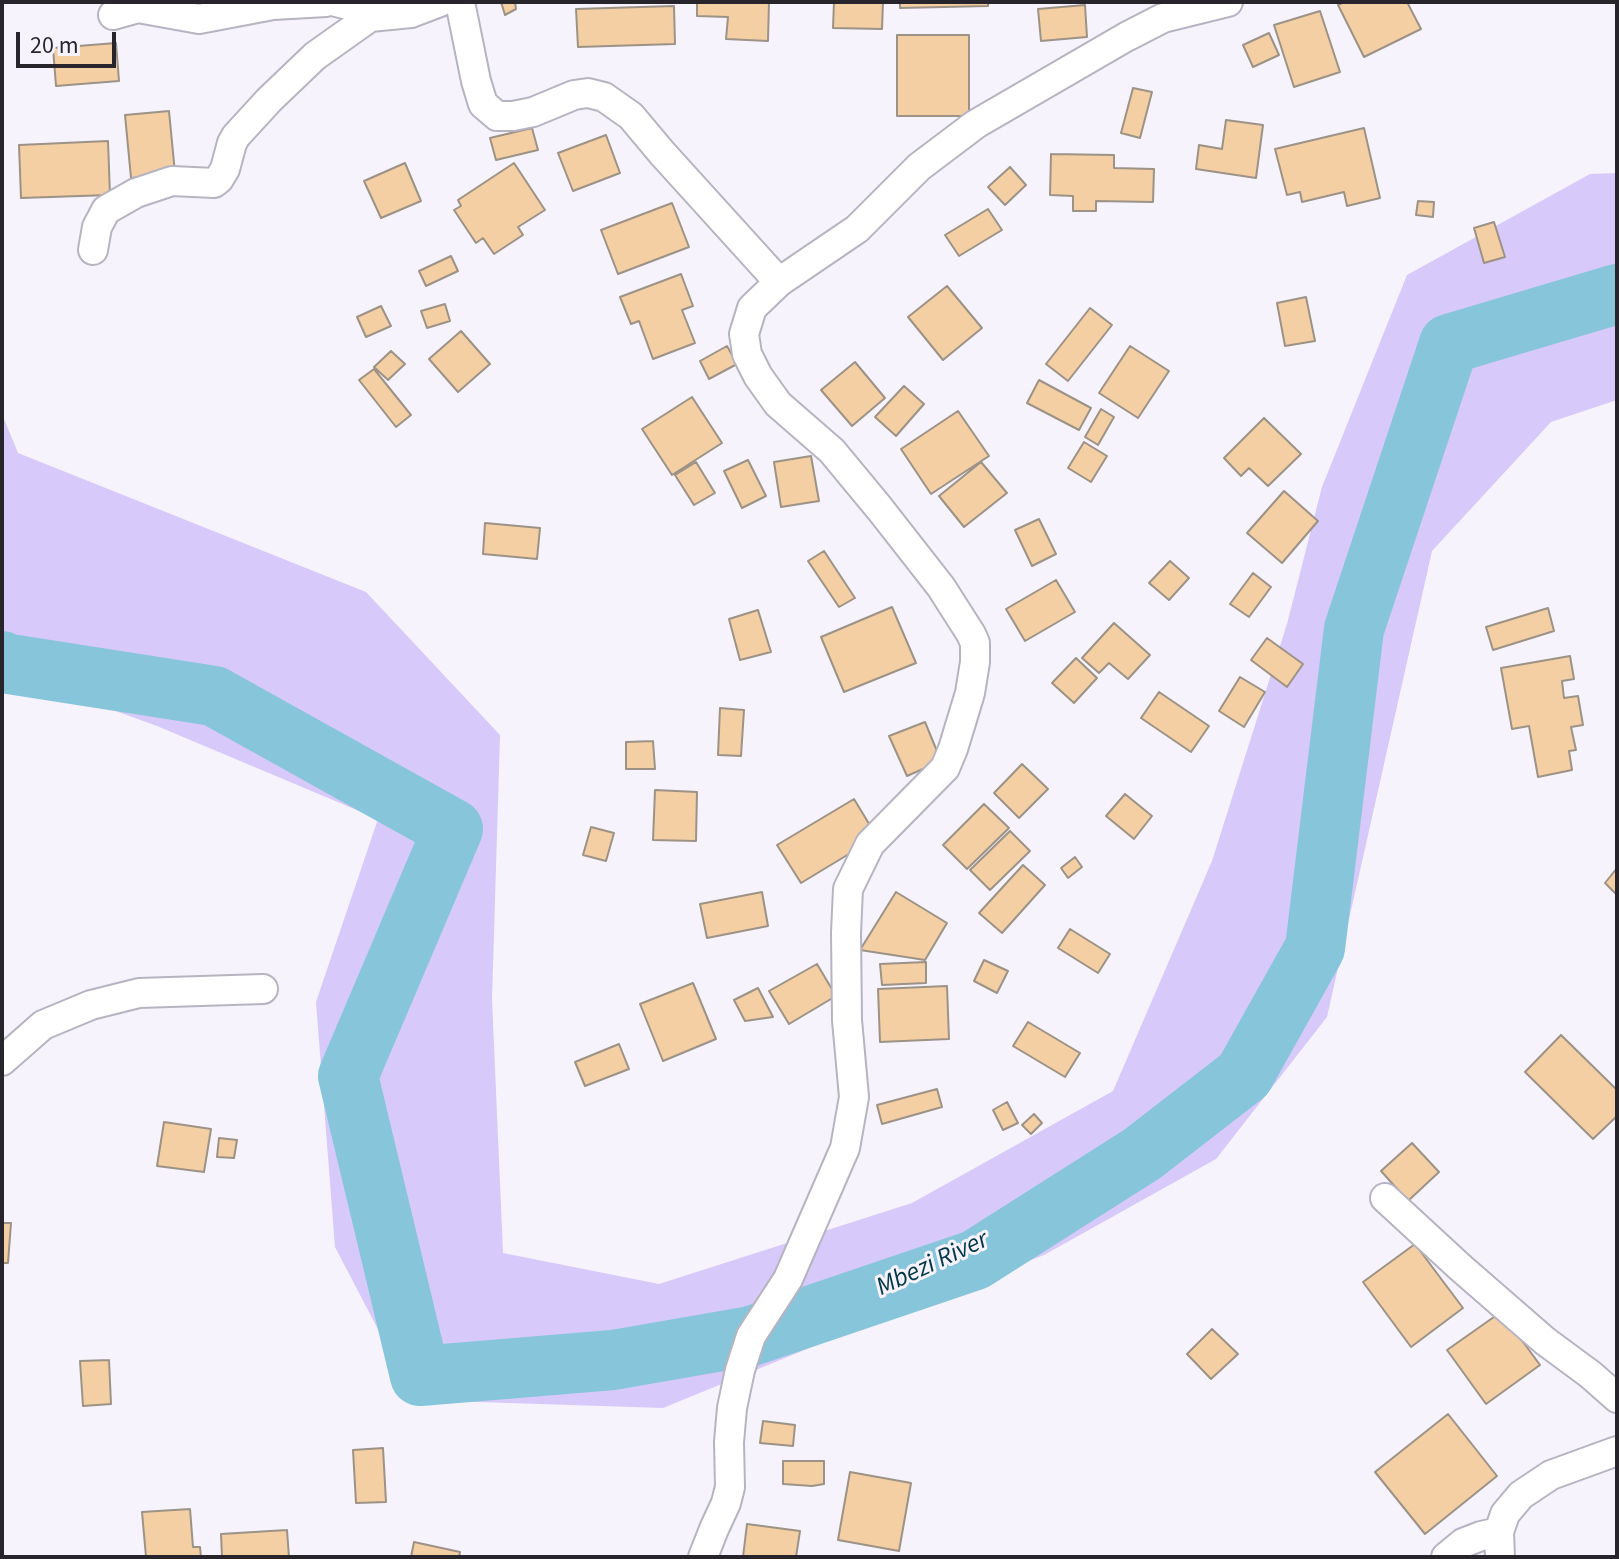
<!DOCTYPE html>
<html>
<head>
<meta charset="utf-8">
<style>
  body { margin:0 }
  #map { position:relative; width:1619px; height:1559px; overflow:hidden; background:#f6f3fd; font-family:"Source Sans 3",sans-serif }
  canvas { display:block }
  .frame { position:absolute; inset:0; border:4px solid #27252b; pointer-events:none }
  .scale { position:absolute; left:16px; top:32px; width:100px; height:36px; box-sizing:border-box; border:4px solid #27252b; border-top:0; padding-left:10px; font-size:24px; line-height:28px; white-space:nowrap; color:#27252b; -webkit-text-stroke:6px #f6f3fd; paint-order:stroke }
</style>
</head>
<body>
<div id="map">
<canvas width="1619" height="1559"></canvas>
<div class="frame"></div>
<div class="scale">20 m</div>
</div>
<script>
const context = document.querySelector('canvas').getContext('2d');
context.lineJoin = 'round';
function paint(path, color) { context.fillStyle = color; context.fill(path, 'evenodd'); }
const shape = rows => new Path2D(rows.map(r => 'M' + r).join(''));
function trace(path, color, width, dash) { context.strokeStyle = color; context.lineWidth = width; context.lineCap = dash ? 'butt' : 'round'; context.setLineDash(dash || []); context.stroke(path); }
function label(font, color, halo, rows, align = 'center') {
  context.font = font + ' "Source Sans 3",sans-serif'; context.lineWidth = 6; context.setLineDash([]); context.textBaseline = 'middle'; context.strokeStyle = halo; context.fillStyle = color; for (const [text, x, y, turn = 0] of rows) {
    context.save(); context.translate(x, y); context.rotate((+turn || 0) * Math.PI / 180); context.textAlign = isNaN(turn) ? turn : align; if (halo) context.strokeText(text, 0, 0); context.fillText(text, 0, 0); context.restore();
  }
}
paint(shape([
  [1617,173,1617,400,1551,422,1432,551,1327,1017,1216,1159,1044,1255,907,1308,663,1408,415,1400,335,1247,316,1002,378,819,157,726,2,670,2,414,18,453,366,592,500,735,492,999,503,1253,659,1284,912,1203,1113,1091,1212,861,1287,624,1322,487,1407,275,1590,174]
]), '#d7c9f9');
trace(shape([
  [2,661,3,663,214,696,453,829,348,1076,420,1376,613,1360,751,1336,975,1260,1142,1154,1244,1075,1315,948,1354,629,1449,344,1617,294]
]), '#87c5db', 60);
const building = shape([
  [501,2,515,2,516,9,505,15,501,2],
  [697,2,769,2,768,41,726,39,728,17,697,16,697,2],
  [834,2,883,2,882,29,833,28,834,2],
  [900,2,988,2,988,6,900,8,900,2],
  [1344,2,1407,2,1421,29,1364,57,1338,5,1344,2],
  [1085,5,1087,37,1041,41,1038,9,1085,5],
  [674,6,675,44,578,47,576,9,674,6],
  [1320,11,1340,72,1294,87,1274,25,1320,11],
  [1269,33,1279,55,1253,67,1243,45,1269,33],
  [897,35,969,35,969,116,897,116,897,35],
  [116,43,119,81,56,86,53,48,116,43],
  [1133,88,1152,92,1140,138,1121,133,1133,88],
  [169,111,175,173,131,178,125,115,169,111],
  [1226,120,1263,125,1256,178,1196,169,1199,145,1222,149,1226,120],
  [532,128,538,150,496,160,490,138,532,128],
  [1364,128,1380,198,1347,206,1344,192,1302,202,1300,192,1287,195,1275,149,1364,128],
  [606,135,620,173,573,191,558,153,606,135],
  [108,141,110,195,21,198,19,145,108,141],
  [1051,154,1114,155,1114,168,1154,169,1153,202,1096,201,1096,211,1073,211,1073,196,1050,195,1051,154],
  [405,163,421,201,381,218,364,181,405,163],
  [514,163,545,210,518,227,523,235,494,254,483,238,476,243,454,210,461,206,458,200,514,163],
  [1010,167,1026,185,1005,205,988,187,1010,167],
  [1418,201,1434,202,1433,217,1416,215,1418,201],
  [672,203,689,247,618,274,601,230,672,203],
  [988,209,1002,230,959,256,945,235,988,209],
  [1494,222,1505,257,1484,263,1474,228,1494,222],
  [451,256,458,271,426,286,419,271,451,256],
  [681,274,693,306,682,310,695,343,653,359,639,321,631,324,620,297,681,274],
  [947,286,982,328,943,360,908,317,947,286],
  [1306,297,1315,341,1285,346,1277,303,1306,297],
  [445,304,450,321,427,328,421,311,445,304],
  [381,306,391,326,366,337,357,317,381,306],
  [1090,308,1112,325,1068,381,1046,364,1090,308],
  [461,331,490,364,458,392,429,359,461,331],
  [727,346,737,364,709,379,700,361,727,346],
  [1130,346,1169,371,1138,418,1099,393,1130,346],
  [391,351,405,364,388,380,374,367,391,351],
  [855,362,885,398,852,426,821,390,855,362],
  [374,369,411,415,396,427,359,380,374,369],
  [1039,380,1091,408,1079,430,1027,403,1039,380],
  [904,386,924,404,896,436,875,417,904,386],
  [692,397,722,443,672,475,642,429,692,397],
  [1101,409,1114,417,1098,445,1085,437,1101,409],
  [958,411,989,456,931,494,901,449,958,411],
  [1264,418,1301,454,1268,486,1249,468,1241,476,1224,458,1264,418],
  [1084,442,1107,456,1091,482,1068,468,1084,442],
  [811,456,819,501,781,507,774,462,811,456],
  [748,460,766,496,742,508,724,471,748,460],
  [696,462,715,493,694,505,675,475,696,462],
  [981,462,1007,493,964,527,939,496,981,462],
  [1284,491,1318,521,1282,563,1247,533,1284,491],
  [1039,519,1056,554,1032,566,1015,530,1039,519],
  [485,523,540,528,537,559,483,554,485,523],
  [824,551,855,598,839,607,808,561,824,551],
  [1170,561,1189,578,1169,600,1149,583,1170,561],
  [1253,573,1271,587,1249,617,1230,604,1253,573],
  [1056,580,1075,612,1025,641,1006,609,1056,580],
  [892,607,916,663,844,692,821,637,892,607],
  [1548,608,1554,631,1493,650,1486,627,1548,608],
  [758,610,771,652,740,660,729,619,758,610],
  [1114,623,1150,655,1128,679,1109,663,1099,673,1082,658,1114,623],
  [1267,638,1303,664,1287,687,1251,660,1267,638],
  [1570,656,1574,679,1562,681,1564,698,1578,696,1583,725,1571,727,1576,750,1569,751,1572,770,1538,777,1529,726,1512,729,1501,668,1570,656],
  [1076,658,1097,678,1074,703,1052,683,1076,658],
  [1240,677,1265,692,1244,727,1219,711,1240,677],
  [1159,692,1209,726,1191,752,1141,718,1159,692],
  [720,708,744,710,741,756,718,755,720,708],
  [925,722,941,761,907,776,889,736,925,722],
  [653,741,655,769,626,769,626,742,653,741],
  [1022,764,1048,789,1019,818,994,793,1022,764],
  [655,790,697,792,696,841,653,840,655,790],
  [1125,794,1152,816,1134,839,1106,816,1125,794],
  [854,799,877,837,801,883,777,845,854,799],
  [984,804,1009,828,967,869,943,845,984,804],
  [591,827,614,833,606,861,583,855,591,827],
  [1010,831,1030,851,990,890,970,870,1010,831],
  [1075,857,1082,867,1068,878,1061,868,1075,857],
  [1023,865,1045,885,1002,933,979,913,1023,865],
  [1617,868,1617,895,1605,883,1617,868],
  [762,892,768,926,707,938,700,904,762,892],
  [896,892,947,923,925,960,860,950,896,892],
  [1070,929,1110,954,1098,973,1058,948,1070,929],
  [984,960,1008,971,997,993,974,981,984,960],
  [926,962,926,983,882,985,880,964,926,962],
  [817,964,836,996,789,1024,769,991,817,964],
  [693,983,716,1039,663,1061,640,1004,693,983],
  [947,986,949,1039,880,1042,878,989,947,986],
  [758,988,773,1017,745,1021,734,1000,758,988],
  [1028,1022,1080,1053,1065,1077,1013,1046,1028,1022],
  [1561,1035,1617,1090,1617,1116,1593,1139,1525,1072,1561,1035],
  [619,1044,629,1069,585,1086,575,1062,619,1044],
  [937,1089,942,1107,882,1124,877,1105,937,1089],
  [1007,1102,1018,1123,1003,1130,993,1110,1007,1102],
  [1034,1114,1042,1123,1031,1134,1022,1125,1034,1114],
  [164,1122,211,1129,204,1172,157,1166,164,1122],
  [219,1138,237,1140,234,1158,217,1157,219,1138],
  [1412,1143,1439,1172,1408,1201,1381,1171,1412,1143],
  [2,1223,11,1223,8,1263,2,1263,2,1223],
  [1415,1244,1463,1308,1411,1347,1363,1282,1415,1244],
  [1501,1312,1540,1365,1486,1404,1447,1350,1501,1312],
  [1212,1329,1238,1354,1211,1379,1187,1354,1212,1329],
  [109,1360,111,1404,83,1406,80,1361,109,1360],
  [1448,1414,1497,1476,1425,1534,1375,1472,1448,1414],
  [763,1421,795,1425,793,1446,760,1443,763,1421],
  [383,1448,386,1502,356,1503,353,1450,383,1448],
  [783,1461,824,1461,824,1484,812,1486,783,1484,783,1461],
  [850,1472,911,1483,899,1551,838,1540,850,1472],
  [190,1509,193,1547,200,1547,201,1557,146,1557,142,1512,190,1509],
  [747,1524,800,1531,796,1557,743,1557,747,1524],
  [287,1530,289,1557,222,1557,221,1534,287,1530],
  [414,1542,460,1552,459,1557,411,1557,414,1542]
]);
paint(building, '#f4cfa4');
trace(building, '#9c9286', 2);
const street = shape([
  [336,2,362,8,411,13,440,2],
  [460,2,476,81,483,104,497,116,513,116,533,112,574,95,588,93,604,97,631,116,662,153,779,282],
  [113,15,138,8,199,19,273,5,326,2],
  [93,250,97,227,106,210,136,193,172,181,214,183,219,179,225,169,232,143,236,136,269,100,315,56,370,17,411,13],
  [2,1061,43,1025,91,1005,139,993,263,989],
  [1385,1198,1461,1268,1545,1341,1591,1375,1617,1398],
  [703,1557,714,1529,726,1503,730,1487,729,1442,732,1408,740,1370,751,1336,788,1279,845,1148,854,1097,847,1020,846,933,848,889,870,844,945,768,953,749,970,693,975,662,975,643,971,634,941,587,880,509,832,451,778,404,758,376,747,354,744,334,752,308,779,282,857,229,919,167,976,124,1126,37,1163,18,1228,2],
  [1446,1557,1463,1543,1481,1536,1499,1532],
  [1500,1557,1499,1532,1505,1514,1521,1495,1551,1475,1617,1451]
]);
trace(street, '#b7b4c2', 32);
trace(street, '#fff', 28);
label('italic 26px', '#003847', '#f6f3fd', [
  ["Mbezi River",933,1265,-25]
]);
</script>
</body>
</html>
